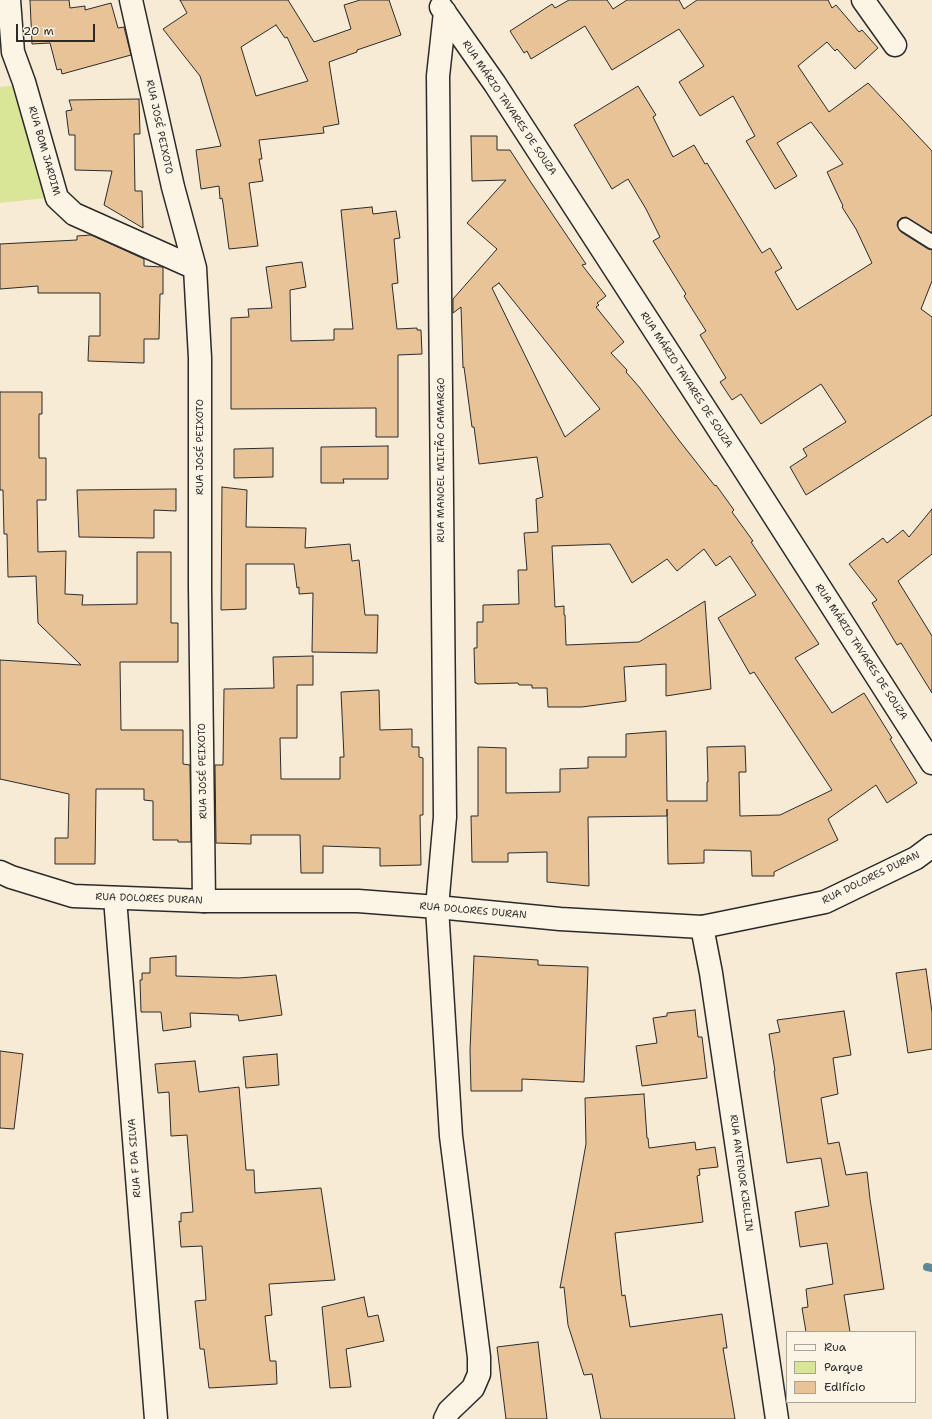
<!DOCTYPE html>
<html>
<head>
<meta charset="utf-8">
<style>
  body { margin:0 }
  #map { position:relative; width:932px; height:1419px; overflow:hidden; background:#f8ebd6; font-family:"Shantell Sans",sans-serif }
  canvas { display:block }
  .legend { position:absolute; left:786px; top:1331px; width:130px; height:72px; box-sizing:border-box; background:#fcf5e5; border:1px solid #a8a49b; margin:0; padding:5px 7px; list-style:none; font-size:12px; color:#2b2b2b }
  .legend li { display:flex; align-items:center; gap:8px; height:20px }
  .legend b { width:20px; border:1px solid #a8a49b }
  .scale { position:absolute; left:16px; top:24px; width:79px; height:18px; box-sizing:border-box; border:2px solid #2b2b2b; border-top:0; padding-left:5px; font-size:12px; line-height:14px; white-space:nowrap; color:#2b2b2b; -webkit-text-stroke:3px #fcf5e5; paint-order:stroke }
</style>
</head>
<body>
<div id="map">
<canvas width="932" height="1419"></canvas>
<ul class="legend">
<li><b style="height:5px;background:#fcf5e5"></b>Rua</li>
<li><b style="height:11px;background:#d9e698"></b>Parque</li>
<li><b style="height:11px;background:#e8c398"></b>Edifício</li>
</ul>
<div class="scale">20 m</div>
</div>
<script>
const context = document.querySelector('canvas').getContext('2d');
context.lineJoin = 'round';
function paint(path, color) { context.fillStyle = color; context.fill(path, 'evenodd'); }
const shape = rows => new Path2D(rows.map(r => 'M' + r).join(''));
function trace(path, color, width, dash) { context.strokeStyle = color; context.lineWidth = width; context.lineCap = dash ? 'butt' : 'round'; context.setLineDash(dash || []); context.stroke(path); }
function label(font, color, halo, rows, align = 'center') {
  context.font = font + ' "Shantell Sans",sans-serif'; context.lineWidth = 4; context.setLineDash([]); context.textBaseline = 'middle'; context.strokeStyle = halo; context.fillStyle = color; for (const [text, x, y, turn = 0] of rows) {
    context.save(); context.translate(x, y); context.rotate((+turn || 0) * Math.PI / 180); context.textAlign = isNaN(turn) ? turn : align; if (halo) context.strokeText(text, 0, 0); context.fillText(text, 0, 0); context.restore();
  }
}
paint(shape([
  [21,85,46,198,0,203,0,87]
]), '#d9e698');
trace(shape([
  [927,1267,932,1268]
]), '#5d8898', 8);
const building = shape([
  [30,0,69,0,70,8,85,6,85,10,111,3,118,28,124,27,131,55,62,74,61,69,57,70,50,43,32,44,30,0],
  [180,0,288,0,314,42,351,29,344,5,360,0,389,0,401,35,357,50,357,52,329,62,339,124,323,127,324,133,259,140,262,159,259,159,263,181,249,183,258,246,229,249,223,203,222,198,220,199,219,186,201,189,196,150,221,146,200,76,163,29,187,13,180,0],
  [276,25,285,38,287,37,308,81,256,96,241,47,276,25],
  [569,0,607,0,613,9,627,0,679,0,684,9,697,0,828,0,832,8,836,5,859,32,862,30,878,48,855,69,837,49,835,51,827,42,798,66,829,112,868,83,932,151,932,233,906,217,901,218,898,221,897,225,901,232,928,249,932,250,932,281,921,309,932,317,932,415,806,495,790,467,807,456,803,449,846,422,821,384,761,424,741,394,732,400,720,382,726,378,700,335,706,331,684,296,686,294,653,241,660,237,646,209,628,179,612,189,574,125,638,86,656,115,653,117,673,157,694,145,705,164,707,163,762,253,770,248,782,268,775,272,797,310,872,263,856,229,842,207,843,206,827,172,843,164,811,122,777,143,797,176,775,189,746,141,755,136,733,96,700,116,679,82,704,66,679,29,612,70,585,26,531,59,527,51,524,53,510,31,552,4,555,8,569,0],
  [139,99,140,134,134,134,135,191,142,191,143,228,104,205,112,171,75,170,75,135,69,135,66,111,72,110,69,100,139,99],
  [471,136,497,136,497,150,510,150,530,181,586,264,582,265,606,296,597,303,599,305,596,307,624,342,611,353,627,370,626,372,640,388,678,439,715,486,716,485,734,510,732,512,753,541,751,542,819,644,795,658,832,713,864,693,892,738,890,739,917,783,887,803,876,785,828,819,838,840,774,872,774,876,752,876,751,851,704,850,704,863,668,864,667,809,667,816,588,817,589,886,547,882,547,852,508,853,508,862,472,862,471,816,478,816,478,747,506,748,506,793,560,792,560,769,588,768,588,757,626,757,626,734,666,731,667,801,707,801,707,782,708,782,707,747,745,746,746,772,739,772,740,816,780,815,832,790,754,672,750,674,718,618,756,595,730,556,716,566,704,549,677,571,667,559,632,583,610,544,552,546,555,607,564,606,564,615,565,615,566,645,639,642,705,601,711,689,666,696,666,664,624,667,626,701,582,707,548,707,547,688,532,688,532,685,519,685,518,683,477,684,477,683,475,683,474,648,477,648,477,622,483,622,483,605,519,604,518,570,527,570,524,533,538,532,536,499,543,497,537,457,479,464,474,427,472,427,464,367,463,368,461,307,453,313,453,299,497,249,467,223,506,180,472,181,471,136],
  [499,283,600,409,565,437,492,288,499,283],
  [372,207,373,214,396,211,400,238,394,239,398,283,392,284,397,329,417,328,417,330,421,330,422,354,398,355,398,437,376,437,376,408,231,409,231,318,249,317,248,309,272,308,266,267,302,262,306,287,290,290,291,341,334,340,334,329,353,329,341,210,372,207],
  [91,235,144,259,144,266,163,267,163,294,160,294,159,339,144,339,144,363,88,361,89,336,100,336,100,293,38,293,38,286,0,289,0,244,77,240,77,236,91,235],
  [0,392,42,392,42,414,39,414,39,458,46,458,46,500,37,500,38,552,66,551,65,594,83,595,82,605,137,604,137,552,171,552,171,623,178,623,178,662,120,662,121,730,183,730,183,764,190,765,191,842,178,842,178,840,153,840,153,801,144,800,144,789,96,789,95,864,55,864,55,838,68,838,69,794,0,779,0,660,81,665,38,623,36,576,8,577,7,534,4,534,3,490,0,490,0,392],
  [388,446,388,479,343,479,344,483,321,483,321,447,388,446],
  [273,448,273,477,234,478,234,449,273,448],
  [222,487,247,490,246,527,306,528,305,548,350,544,352,561,359,560,365,615,378,615,377,653,312,652,313,593,299,594,299,587,297,588,294,564,246,564,246,609,221,610,222,487],
  [176,489,176,511,154,510,154,538,79,537,77,490,176,489],
  [932,509,932,554,898,581,932,636,932,693,901,643,897,645,872,603,877,600,849,564,883,538,887,543,903,530,909,537,932,509],
  [313,656,313,685,297,685,297,738,280,738,281,779,340,779,340,757,344,757,341,692,379,690,380,730,412,729,412,747,419,747,419,757,423,758,423,815,420,815,421,865,380,866,380,848,323,846,323,873,301,873,300,835,251,835,251,844,216,843,215,765,223,765,224,689,274,688,273,657,313,656],
  [176,956,176,976,239,978,276,975,282,1015,239,1021,238,1015,190,1013,191,1027,163,1031,161,1012,141,1012,140,980,142,980,142,973,150,973,150,958,176,956],
  [474,956,538,960,538,965,588,967,584,1082,522,1079,522,1091,471,1091,470,1050,474,956],
  [926,969,932,1012,932,1049,908,1053,896,973,926,969],
  [695,1010,698,1037,702,1037,707,1078,642,1086,636,1046,657,1043,653,1018,667,1016,667,1013,695,1010],
  [844,1011,851,1055,833,1058,838,1094,821,1098,828,1144,839,1142,846,1175,867,1172,870,1199,884,1289,844,1295,850,1332,806,1332,802,1308,808,1307,806,1289,833,1284,827,1243,800,1247,795,1212,829,1206,821,1158,787,1163,774,1071,775,1071,769,1034,780,1032,777,1020,844,1011],
  [0,1051,23,1054,14,1129,0,1128,0,1051],
  [277,1054,279,1085,246,1088,243,1057,277,1054],
  [195,1061,199,1092,239,1087,246,1170,254,1170,255,1193,321,1188,335,1280,269,1284,272,1315,265,1316,270,1361,276,1361,277,1384,209,1388,204,1349,200,1349,195,1301,206,1300,202,1246,181,1247,179,1221,181,1222,181,1213,193,1212,187,1135,171,1136,169,1092,158,1093,155,1064,195,1061],
  [644,1094,647,1138,648,1138,649,1148,695,1142,696,1150,715,1147,718,1167,699,1169,700,1175,697,1176,703,1222,615,1233,622,1296,625,1295,630,1327,722,1314,727,1348,723,1348,735,1419,601,1419,592,1374,584,1375,568,1325,564,1287,560,1288,586,1144,585,1098,644,1094],
  [364,1297,368,1317,378,1315,384,1341,346,1349,351,1387,330,1388,322,1307,364,1297],
  [538,1342,547,1419,506,1419,497,1347,538,1342]
]);
paint(building, '#e8c398');
trace(building, '#2b2b2b', 1);
const service = shape([
  [905,225,932,242]
]);
const minor = shape([
  [9,0,13,52,24,82,57,198,74,214,195,268],
  [131,0,173,187,195,268,200,358,200,588,204,901],
  [863,0,895,45],
  [441,7,495,84,739,461,932,763],
  [445,12,438,76,445,817,437,907,451,1136,479,1357,479,1374,473,1388,449,1411,445,1419],
  [115,898,156,1419],
  [702,927,711,973,777,1419]
]);
const tertiary = shape([
  [0,872,11,877,73,896,204,901,358,901,437,907,560,919,702,927,825,902,916,858,932,846]
]);
trace(service, '#2b2b2b', 16);
trace(minor, '#2b2b2b', 25);
trace(tertiary, '#2b2b2b', 25);
trace(service, '#fcf5e5', 13);
trace(minor, '#fcf5e5', 22);
trace(tertiary, '#fcf5e5', 22);
label('10px', '#2b2b2b', '#fcf5e5', [
  ["RUA MÁRIO TAVARES DE SOUZA",509,108,56],
  ["RUA JOSÉ PEIXOTO",159,127,78],
  ["RUA BOM JARDIM",44,151,74],
  ["RUA MÁRIO TAVARES DE SOUZA",686,380,57],
  ["RUA JOSÉ PEIXOTO",200,447,-90],
  ["RUA MANOEL MILTÃO CAMARGO",441,460,-90],
  ["RUA MÁRIO TAVARES DE SOUZA",861,652,57],
  ["RUA JOSÉ PEIXOTO",203,771,-91],
  ["RUA DOLORES DURAN",871,878,-26],
  ["RUA DOLORES DURAN",149,899,2],
  ["RUA DOLORES DURAN",473,911,5],
  ["RUA F DA SILVA",135,1158,-94],
  ["RUA ANTENOR KJELLIN",741,1173,82]
]);
</script>
</body>
</html>
